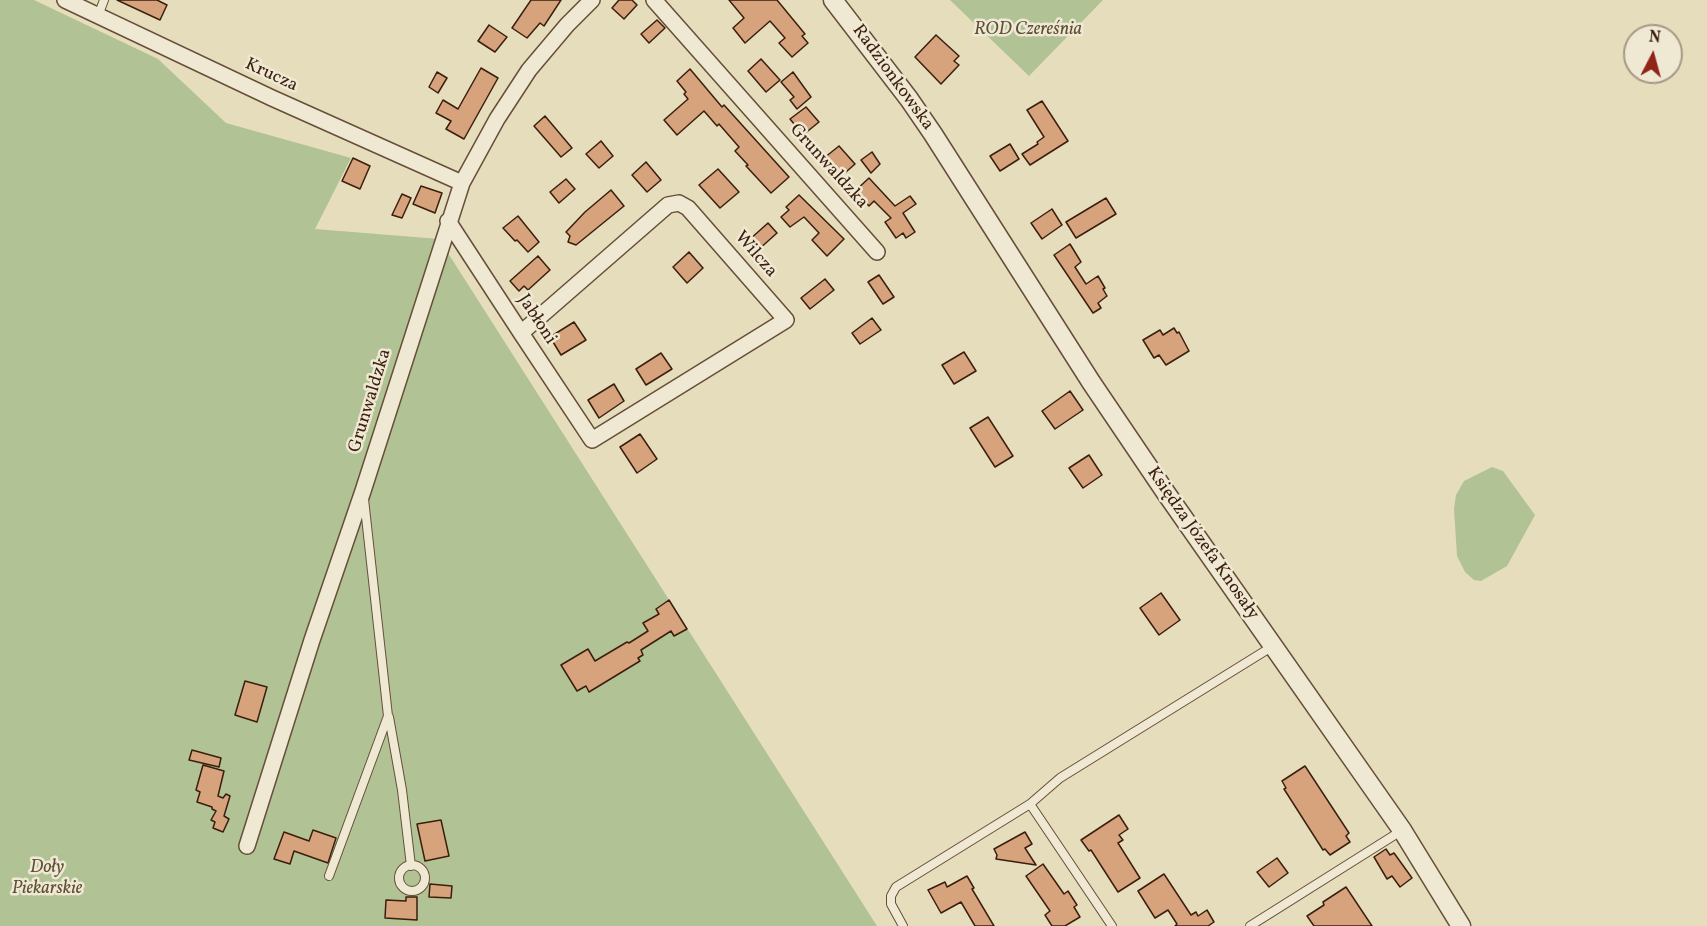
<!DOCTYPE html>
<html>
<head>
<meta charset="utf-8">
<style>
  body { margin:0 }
  #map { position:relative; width:1707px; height:926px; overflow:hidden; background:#e6ddbd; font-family:Vollkorn,serif }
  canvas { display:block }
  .north { position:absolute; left:1623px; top:24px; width:60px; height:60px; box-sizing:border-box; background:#efe9d4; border:2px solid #a79884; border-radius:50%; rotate:6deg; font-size:16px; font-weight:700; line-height:24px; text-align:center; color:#3b1e0d }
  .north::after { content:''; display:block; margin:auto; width:21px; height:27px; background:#8f2418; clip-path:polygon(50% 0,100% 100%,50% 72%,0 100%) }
</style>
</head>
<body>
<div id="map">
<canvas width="1707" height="926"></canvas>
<div class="north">N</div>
</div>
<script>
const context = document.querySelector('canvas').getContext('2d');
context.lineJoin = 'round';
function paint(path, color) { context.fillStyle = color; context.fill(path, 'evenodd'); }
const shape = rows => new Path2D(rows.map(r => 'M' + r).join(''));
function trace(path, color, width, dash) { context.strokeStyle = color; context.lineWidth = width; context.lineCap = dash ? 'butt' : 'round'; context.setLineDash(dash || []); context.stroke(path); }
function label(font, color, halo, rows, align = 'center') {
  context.font = font + ' Vollkorn,serif'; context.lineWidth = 5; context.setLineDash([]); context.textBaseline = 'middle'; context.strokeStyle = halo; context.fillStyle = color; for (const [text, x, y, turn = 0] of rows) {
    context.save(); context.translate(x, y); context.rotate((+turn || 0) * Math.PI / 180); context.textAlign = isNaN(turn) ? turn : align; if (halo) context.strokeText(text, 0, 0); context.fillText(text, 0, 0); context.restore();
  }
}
paint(shape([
  [0,0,34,0,158,59,226,123,351,158,315,229,439,239,877,926,0,926],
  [950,0,1103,0,1029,76],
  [1492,467,1503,471,1535,515,1507,566,1481,581,1474,580,1465,572,1457,556,1454,509,1456,495,1464,481]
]), '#b1c294');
const building = shape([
  [117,0,157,0,167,5,160,20,117,0],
  [531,0,561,0,544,26,540,23,527,38,512,28,531,0],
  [619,0,632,0,637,5,624,19,612,8,619,0],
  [729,0,777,0,805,34,802,36,808,43,792,57,779,43,785,38,770,21,745,43,733,28,744,18,729,0],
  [657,20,665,28,649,43,641,34,657,20],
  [489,25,507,37,495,52,478,41,489,25],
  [936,35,959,56,954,61,959,65,941,84,915,57,936,35],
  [761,59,780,80,766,92,748,71,761,59],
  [481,68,498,78,464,139,446,129,451,121,436,113,443,100,458,109,481,68],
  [690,69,722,107,724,105,789,177,771,193,746,166,748,165,735,151,739,147,719,124,717,126,704,111,677,135,664,120,688,99,684,94,686,92,677,81,690,69],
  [437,72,447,78,438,93,429,87,437,72],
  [793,72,811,97,797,109,790,100,794,97,781,82,793,72],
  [1042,101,1068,141,1030,165,1022,154,1038,144,1037,142,1044,137,1027,110,1042,101],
  [806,107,819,122,803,135,790,119,806,107],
  [545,116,572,148,561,157,534,126,545,116],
  [601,141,613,156,599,168,586,154,601,141],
  [1010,144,1019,159,1000,171,990,156,1010,144],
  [839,146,855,164,846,172,842,169,838,173,824,158,839,146],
  [872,152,880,164,871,173,861,160,872,152],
  [353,158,370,166,360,189,342,181,353,158],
  [646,162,661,180,647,192,632,175,646,162],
  [718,169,739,192,720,208,699,185,718,169],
  [869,178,895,206,910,196,916,204,903,213,915,232,906,238,903,233,896,238,885,222,891,218,874,201,869,206,855,191,869,178],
  [566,179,575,189,559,203,550,192,566,179],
  [421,186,442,193,435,213,413,204,421,186],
  [611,190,624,206,576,245,568,242,570,236,566,232,585,212,611,190],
  [402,194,411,198,402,218,392,215,402,194],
  [799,195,844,239,827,256,812,240,819,233,804,217,790,227,781,217,789,210,786,207,799,195],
  [1106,198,1116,214,1076,238,1066,222,1106,198],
  [1052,209,1062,225,1042,239,1031,223,1052,209],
  [518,216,539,242,528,252,517,240,515,241,503,228,518,216],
  [768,223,777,233,758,250,749,240,768,223],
  [1070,244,1081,262,1075,267,1086,284,1098,276,1105,288,1103,289,1107,296,1098,303,1101,308,1093,313,1054,255,1070,244],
  [689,252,703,268,687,283,673,267,689,252],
  [538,256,550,270,528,290,524,286,519,291,510,281,538,256],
  [879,275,894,297,883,304,868,282,879,275],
  [825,279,834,290,810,309,801,298,825,279],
  [872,318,881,330,860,344,852,333,872,318],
  [574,322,586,340,561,355,550,337,574,322],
  [1174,328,1177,333,1179,332,1189,351,1166,365,1159,355,1154,358,1143,340,1160,330,1163,335,1174,328],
  [964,352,976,371,954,384,942,365,964,352],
  [661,353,672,369,646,385,636,369,661,353],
  [614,384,624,401,599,418,588,400,614,384],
  [1070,391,1083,410,1055,429,1042,411,1070,391],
  [988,417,1013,456,995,467,970,428,988,417],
  [640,434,657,459,637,473,620,447,640,434],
  [1089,455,1102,475,1083,488,1069,468,1089,455],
  [1161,593,1180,620,1159,635,1140,608,1161,593],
  [669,600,687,629,674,636,671,631,641,650,643,655,638,658,640,661,589,692,586,686,577,691,561,665,588,649,595,661,627,642,629,643,648,631,643,623,659,614,656,609,669,600],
  [245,681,267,687,257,722,235,715,245,681],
  [192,750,221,758,219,767,189,760,192,750],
  [203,765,224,771,218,796,223,798,226,794,230,796,224,816,229,819,223,832,213,828,215,822,211,820,216,811,212,809,212,807,197,802,200,792,196,790,203,765],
  [1305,766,1349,833,1346,836,1350,842,1330,855,1325,849,1323,850,1284,789,1286,788,1282,781,1305,766],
  [1119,815,1128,829,1119,835,1123,840,1118,843,1140,878,1118,892,1091,850,1089,851,1081,840,1119,815],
  [441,820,449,856,425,861,417,824,441,820],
  [313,830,336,838,328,863,294,851,290,864,274,859,284,832,309,841,313,830],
  [1025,832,1032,844,1025,848,1036,865,996,859,997,855,994,849,1025,832],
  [1386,849,1390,855,1394,853,1412,878,1400,887,1392,876,1387,879,1374,857,1386,849],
  [1277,858,1288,873,1269,887,1257,872,1277,858],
  [1043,864,1064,894,1068,891,1077,905,1074,907,1080,917,1065,926,1052,926,1045,915,1050,911,1026,876,1043,864],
  [1164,874,1191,915,1196,912,1198,916,1207,910,1214,922,1208,926,1175,926,1177,924,1168,910,1155,918,1138,891,1164,874],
  [967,876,974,888,972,889,994,926,975,926,961,902,941,913,928,890,945,882,947,887,967,876],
  [430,884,452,886,451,898,429,897,430,884],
  [1346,887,1372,926,1314,926,1307,916,1324,905,1323,902,1346,887],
  [406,897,417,897,417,920,385,918,386,900,406,901,406,897]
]);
paint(building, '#d6a37d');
trace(building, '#3b1e0d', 1.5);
const service = shape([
  [98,16,104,0],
  [389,717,402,790,411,866],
  [1030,804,1060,778,1273,646],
  '399 878a13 13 0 1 1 26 0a13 13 0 1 1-26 0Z',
  [329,876,388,716,364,499],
  [903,926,891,904,891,896,896,887,1030,804,1112,926],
  [1250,926,1401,831]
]);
const minor = shape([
  [65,0,272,98,462,183],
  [654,0,877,252],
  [448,221,521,333,592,440,786,320,688,208,679,203,668,205,521,333],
  [247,846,312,640,363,491,462,183,497,119,529,70,567,25,592,0]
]);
const tertiary = shape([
  [833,0,909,99,933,134,1091,382,1166,493,1402,830,1461,926]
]);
trace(service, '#664e39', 10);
trace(minor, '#664e39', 18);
trace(tertiary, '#664e39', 21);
trace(service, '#efe9d4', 8);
trace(minor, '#efe9d4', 15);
trace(tertiary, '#efe9d4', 18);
label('italic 18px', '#5e4f36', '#efe9d4', [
  ["ROD Czereśnia",1028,31],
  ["Doły",47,869],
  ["Piekarskie",47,890]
]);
label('18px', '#3b1e0d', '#efe9d4', [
  ["Krucza",271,76,25],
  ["Radzionkowska",892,78,54],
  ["Grunwaldzka",828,167,48],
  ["Wilcza",755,255,49],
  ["Jabłoni",536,320,57],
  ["Grunwaldzka",371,401,-73],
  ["Księdza Józefa Knosały",1202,544,55]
]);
</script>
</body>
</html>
